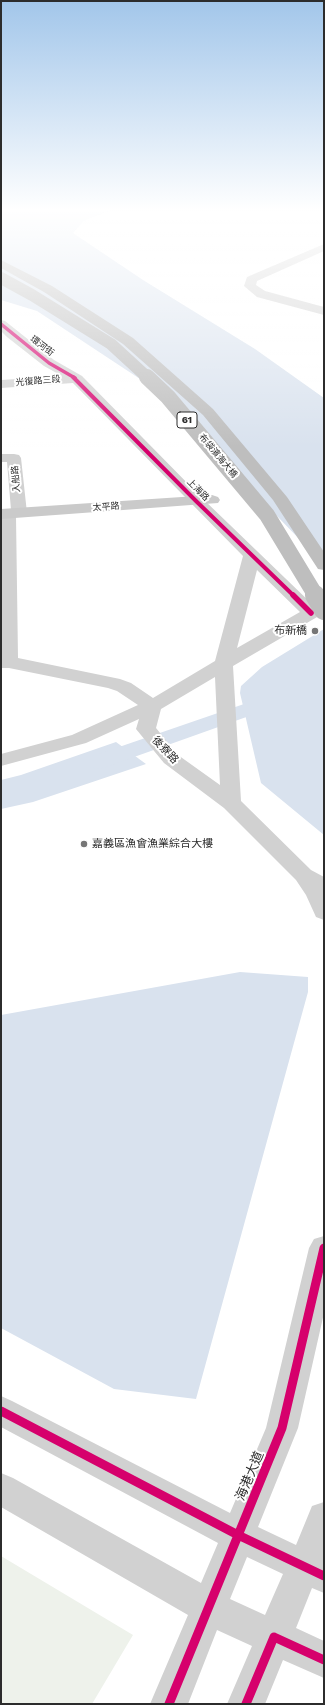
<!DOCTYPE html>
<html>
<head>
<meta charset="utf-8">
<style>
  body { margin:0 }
  #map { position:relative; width:325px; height:1705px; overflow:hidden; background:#fff; font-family:"Work Sans",sans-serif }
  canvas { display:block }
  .frame { position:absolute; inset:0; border:2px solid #2c2c2c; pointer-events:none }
</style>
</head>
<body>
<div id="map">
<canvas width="325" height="1705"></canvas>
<div class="frame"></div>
</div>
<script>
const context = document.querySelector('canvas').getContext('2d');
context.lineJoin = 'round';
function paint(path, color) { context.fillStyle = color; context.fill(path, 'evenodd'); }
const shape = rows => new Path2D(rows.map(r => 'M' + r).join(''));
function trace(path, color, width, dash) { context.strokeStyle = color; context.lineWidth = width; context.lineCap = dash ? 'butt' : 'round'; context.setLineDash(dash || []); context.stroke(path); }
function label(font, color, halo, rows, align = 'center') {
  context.font = font + ' "Work Sans","Noto Sans TC",sans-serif'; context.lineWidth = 4; context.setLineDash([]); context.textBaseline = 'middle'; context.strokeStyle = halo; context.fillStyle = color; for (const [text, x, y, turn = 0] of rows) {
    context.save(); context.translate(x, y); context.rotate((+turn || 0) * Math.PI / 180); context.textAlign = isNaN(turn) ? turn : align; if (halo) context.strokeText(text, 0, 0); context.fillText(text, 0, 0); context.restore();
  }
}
paint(shape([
  [1,1556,133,1635,92,1704,1,1704]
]), '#eef2eb');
paint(shape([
  [1,208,115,208,84,221,73,233,143,280,255,349,324,398,324,553,305,545,218,455,140,379,37,311,1,300],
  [324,629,324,835,261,783,240,693,241,686,262,667],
  [116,742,146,764,33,802,1,809,1,780,21,775],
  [240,972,308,977,308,992,196,1399,114,1389,1,1328,1,1015]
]), '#d9e2ee');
paint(shape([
  [244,704,252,705,255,710,252,715,106,767,98,769,90,767,87,762,90,757,244,704]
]), '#d9e2ee');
paint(shape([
  [324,244,324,251,257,281,256,285,265,291,324,307,324,315,257,297,244,286,247,277,324,244],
  [1,320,5,321,54,360,82,376,202,498,313,605,324,601,324,613,233,666,241,801,311,870,324,877,324,920,316,917,306,895,296,880,224,808,164,763,136,729,139,719,86,743,1,766,1,754,72,735,138,705,117,691,108,688,9,668,1,668,1,513,2,511,11,510,7,462,1,462,1,454,14,454,19,455,21,458,27,513,25,516,16,517,18,658,120,679,131,683,153,698,215,661,243,556,73,383,1,388,1,380,62,376,44,366,7,337,1,331,1,320],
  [257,570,300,612,237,648,257,570],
  [215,677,220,785,178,755,156,728,161,709,215,677],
  [324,1236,324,1313,298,1428,258,1527,296,1545,312,1506,324,1502,324,1593,312,1588,296,1628,324,1641,324,1678,283,1660,265,1704,227,1704,252,1646,217,1630,188,1704,150,1704,188,1615,1,1507,1,1473,13,1478,201,1583,218,1543,1,1427,1,1396,12,1401,230,1513,266,1428,309,1248,314,1239,324,1236],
  [247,1557,283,1574,265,1615,230,1599,247,1557]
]), '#d1d1d1');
paint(shape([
  [212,495,218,497,220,500,218,503,1,519,1,509,212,495]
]), '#cacaca');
paint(shape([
  [1,260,52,286,133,338,213,409,287,497,324,552,324,570,318,569,273,500,203,415,123,344,44,292,1,268,1,260]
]), '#bebebe');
trace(shape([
  [1,278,32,295,111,344,148,378]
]), '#bebebe', 12);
trace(shape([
  [147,377,168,397,267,515,316,596]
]), '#bebebe', 16);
trace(shape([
  [315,595,324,610]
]), '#bebebe', 20);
trace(shape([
  [1,324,49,363,75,378]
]), '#d6006c', 3.5);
trace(shape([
  [73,377,196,501,294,596]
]), '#d6006c', 4);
trace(shape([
  [293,595,311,613]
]), '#d6006c', 5.5);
trace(shape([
  [1,1411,238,1535,324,1576],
  [169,1704,282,1428,324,1248],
  [246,1704,274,1637,324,1660]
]), '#d6006c', 9);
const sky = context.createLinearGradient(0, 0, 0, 447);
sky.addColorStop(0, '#a2c6ea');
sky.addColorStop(0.47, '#fff');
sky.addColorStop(1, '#ffffff00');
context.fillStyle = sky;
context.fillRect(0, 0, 325, 447);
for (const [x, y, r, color] of [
  [315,631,4,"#767676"],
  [84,844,4,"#767676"]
]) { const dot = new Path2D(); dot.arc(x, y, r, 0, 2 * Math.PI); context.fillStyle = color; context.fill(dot); trace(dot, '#fff', 1.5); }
label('9px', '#2c2c2c', '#fff', [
  ["環河街",42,346,37],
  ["光復路三段",38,381,-5],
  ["布袋濱海大橋",218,456,50],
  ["入船路",16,479,-95],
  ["上海路",198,490,45],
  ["太平路",106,507,-4]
]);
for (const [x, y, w] of [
  [187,420,20]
]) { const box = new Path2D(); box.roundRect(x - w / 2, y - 8, w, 16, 3); context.fillStyle = '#fff'; context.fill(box); trace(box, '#2c2c2c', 1); }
label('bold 10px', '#2c2c2c', null, [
  ["61",187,420]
]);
label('11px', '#2c2c2c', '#fff', [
  ["布新橋",307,631],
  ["嘉義區漁會漁業綜合大樓",92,844,"left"]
], 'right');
label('11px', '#2c2c2c', '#fff', [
  ["後寮路",165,750,47]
]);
label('13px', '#2c2c2c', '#fff', [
  ["海港大道",250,1476,-67]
]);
</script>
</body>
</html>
